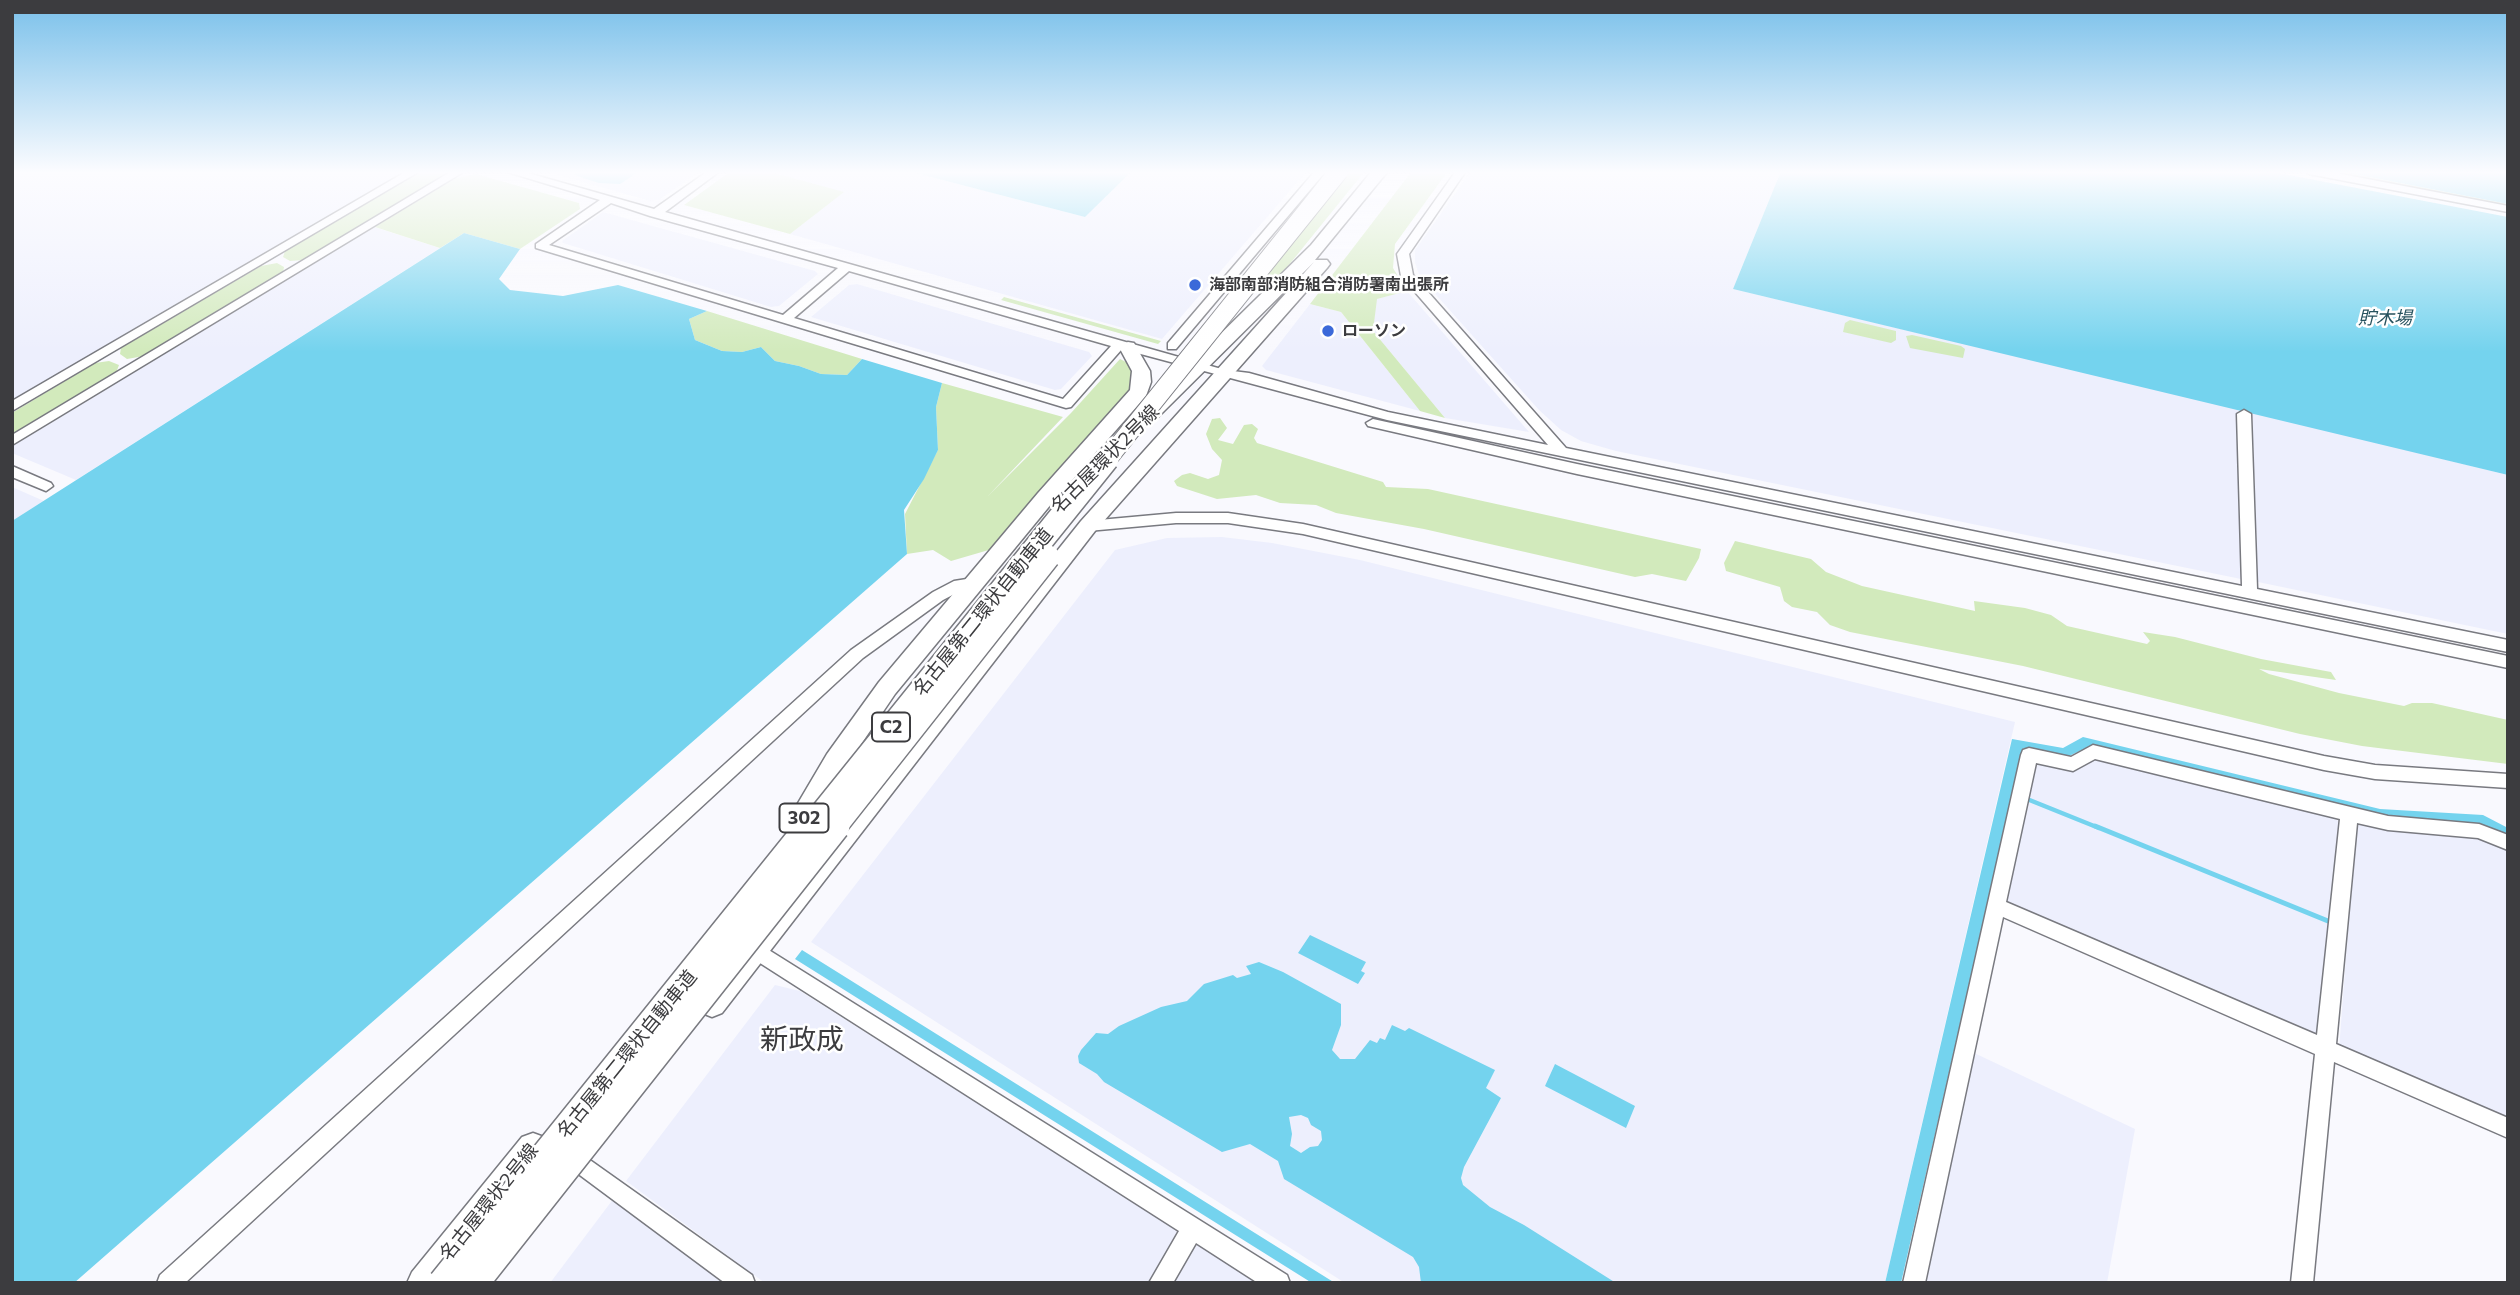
<!DOCTYPE html>
<html>
<head>
<meta charset="utf-8">
<style>
  body { margin:0 }
  #map { position:relative; width:2520px; height:1295px; overflow:hidden; background:#f9f9fe; font-family:Commissioner,sans-serif }
  canvas { display:block }
  .frame { position:absolute; inset:0; border:14px solid #3c3c3f; pointer-events:none }
</style>
</head>
<body>
<div id="map">
<canvas width="2520" height="1295"></canvas>
<div class="frame"></div>
</div>
<script>
const context = document.querySelector('canvas').getContext('2d');
context.lineJoin = 'round';
function paint(path, color) { context.fillStyle = color; context.fill(path, 'evenodd'); }
const shape = rows => new Path2D(rows.map(r => 'M' + r).join(''));
function trace(path, color, width, dash) { context.strokeStyle = color; context.lineWidth = width; context.lineCap = dash ? 'butt' : 'round'; context.setLineDash(dash || []); context.stroke(path); }
function label(font, color, halo, rows, align = 'center') {
  context.font = font + ' Commissioner,"Noto Sans JP",sans-serif'; context.lineWidth = 5; context.setLineDash([]); context.textBaseline = 'middle'; context.strokeStyle = halo; context.fillStyle = color; for (const [text, x, y, turn = 0] of rows) {
    context.save(); context.translate(x, y); context.rotate((+turn || 0) * Math.PI / 180); context.textAlign = isNaN(turn) ? turn : align; if (halo) context.strokeText(text, 0, 0); context.fillText(text, 0, 0); context.restore();
  }
}
paint(shape([
  [12,171,406,171,12,402],
  [545,171,572,171,577,177,620,184,640,171,700,171,659,200,650,201],
  [767,171,908,171,1085,217,1132,171,1307,171,1162,339,790,234,843,192],
  [1471,171,1781,171,1733,289,2238,409,2241,579,1616,451,1581,441,1561,430,1539,410,1420,277,1415,263,1415,250],
  [603,212,815,271,818,274,779,306,771,307,563,243,562,241],
  [374,227,440,248,76,480,12,453,13,446],
  [857,284,1089,352,1092,356,1061,389,1055,390,811,317,849,285],
  [1407,291,1529,432,1445,418,1373,331,1376,299],
  [1310,304,1341,312,1420,411,1266,370,1262,366],
  [2252,412,2508,475,2508,634,2258,582],
  [12,487,44,501,12,521],
  [1222,537,1272,543,1360,560,2015,722,1885,1283,1345,1283,811,942,1115,550,1167,538],
  [2096,759,2335,818,2339,822,2321,1038,2002,900,2034,761,2076,768],
  [2363,822,2487,837,2508,848,2508,1123,2339,1050,2356,825],
  [775,985,800,991,1183,1233,1153,1283,765,1283,626,1181],
  [1970,1051,2135,1129,2107,1283,1921,1283],
  [614,1198,729,1283,550,1283],
  [1193,1240,1261,1283,1168,1283]
]), '#edeffd');
paint(shape([
  [422,171,450,171,304,260,290,261,283,257,285,251],
  [731,171,767,171,844,192,790,234,684,205],
  [1331,171,1365,171,1267,292,1243,288],
  [1412,171,1448,171,1395,244,1393,268,1407,291,1377,299,1373,331,1445,418,1420,411,1341,312,1310,304],
  [2323,171,2339,171,2508,204,2508,207],
  [476,174,579,203,580,209,520,249,464,233,440,248,375,227,456,178],
  [277,263,284,267,283,273,144,356,127,359,120,354,121,348,261,266],
  [1004,297,1161,341,1158,344,1001,300],
  [707,311,862,359,847,375,821,374,799,366,775,361,761,347,742,352,722,351,695,340,689,319],
  [1850,320,1896,331,1896,340,1891,343,1843,332,1845,323],
  [1912,335,1961,346,1965,349,1963,358,1910,348,1906,336],
  [1120,359,1136,367,1135,403,1023,540,951,561,933,550,907,554,905,514,938,450,936,407,942,383,1063,417,987,497,1071,413],
  [109,361,119,365,116,373,12,435,12,413,95,363],
  [1220,418,1227,428,1218,440,1233,444,1244,425,1252,424,1258,429,1254,438,1257,443,1383,482,1386,487,1428,489,1701,549,1699,558,1686,581,1652,574,1635,577,1424,529,1336,513,1316,505,1280,503,1256,495,1217,499,1177,486,1174,481,1182,475,1190,473,1208,479,1219,475,1222,460,1212,449,1206,434,1212,419],
  [1735,541,1811,559,1826,572,1862,586,1975,611,1974,601,2025,608,2051,615,2067,626,2147,644,2150,641,2143,632,2175,637,2261,659,2331,672,2336,680,2259,669,2269,674,2339,693,2404,706,2412,703,2432,703,2508,720,2508,764,2362,746,2300,734,2023,666,1850,632,1830,625,1817,612,1792,607,1784,601,1780,587,1726,571,1724,563]
]), '#d2eabc');
paint(shape([
  [572,171,640,171,620,184,599,183,577,176],
  [908,171,1132,171,1085,217],
  [1781,171,2268,171,2508,217,2508,475,1733,289],
  [2339,171,2508,171,2508,204],
  [464,233,520,249,499,279,510,290,563,296,618,285,707,311,689,319,695,340,722,351,742,352,761,347,775,361,799,366,821,374,847,375,862,359,942,383,936,407,938,450,924,479,904,510,907,554,74,1283,12,1283,12,521],
  [2083,737,2380,809,2483,815,2508,828,2508,838,2368,813,2088,747,2067,757,2023,748,1901,1283,1885,1283,2012,739,2063,748],
  [1310,935,1366,962,1361,971,1365,973,1358,984,1298,953],
  [802,950,1335,1283,1312,1283,795,959],
  [1259,962,1283,972,1341,1004,1341,1025,1332,1050,1340,1059,1355,1059,1370,1040,1377,1043,1380,1038,1385,1040,1392,1025,1405,1031,1409,1028,1495,1070,1486,1088,1501,1098,1464,1167,1461,1178,1463,1185,1490,1207,1524,1225,1616,1283,1421,1283,1419,1267,1413,1257,1284,1179,1278,1161,1250,1144,1222,1152,1104,1082,1097,1074,1079,1063,1078,1056,1081,1050,1096,1033,1108,1034,1119,1026,1161,1007,1187,1001,1204,984,1233,975,1237,978,1251,974,1246,966],
  [1301,1115,1308,1118,1311,1125,1321,1131,1322,1140,1318,1146,1310,1147,1301,1153,1290,1146,1292,1134,1289,1117],
  [1555,1064,1635,1106,1626,1128,1545,1086]
]), '#74d3ee');
trace(shape([
  [2027,799,2099,828]
]), '#74d3ee', 4.5);
trace(shape([
  [2095,826,2328,921]
]), '#74d3ee', 5);
const minor = shape([
  [407,171,420,171,12,411,12,401,407,171],
  [452,171,465,171,12,445,12,435,452,171],
  [504,171,521,171,654,209,708,171,720,171,665,212,1225,370,1249,373,1388,412,1548,445,1401,276,1397,254,1456,171,1466,171,1409,254,1413,275,1566,448,2242,586,2237,414,2244,410,2251,414,2257,589,2508,640,2508,652,1387,420,1122,349,1071,407,1066,408,536,248,536,244,600,200,504,171],
  [611,203,650,216,838,268,783,315,549,245,611,203],
  [849,271,1111,346,1063,399,794,318,849,271],
  [1315,171,1326,171,1176,349,1168,349,1168,343,1315,171],
  [2304,171,2326,171,2508,206,2508,212,2309,174,2304,171],
  [1373,419,1577,464,2508,656,2508,668,1577,474,1368,426,1366,423,1373,419],
  [12,466,51,483,53,486,46,491,12,477,12,466],
  [1176,513,1228,513,1303,524,2324,756,2375,765,2508,774,2508,788,2375,779,2324,770,1303,534,1228,523,1176,523,1088,531,1081,526,1088,521,1176,513],
  [973,578,981,583,978,587,962,590,943,600,863,658,185,1283,157,1283,160,1275,851,650,933,592,954,581,973,578],
  [2093,745,2388,816,2479,824,2508,835,2508,850,2478,838,2388,830,2357,823,2336,1044,2508,1118,2508,1138,2334,1062,2313,1283,2291,1283,2315,1054,2003,917,1925,1283,1903,1283,2021,755,2023,750,2029,748,2071,757,2093,745],
  [2095,759,2340,819,2317,1035,2006,902,2036,763,2073,771,2095,759],
  [756,942,1287,1275,1290,1283,1258,1283,1196,1243,1173,1283,1149,1283,1179,1231,749,956,747,950,749,944,756,942],
  [580,1153,752,1275,755,1283,725,1283,573,1170,569,1163,573,1156,580,1153]
]);
const highway = shape([
  [1372,171,1388,171,1315,260,1327,260,1330,264,1327,268,1095,531,722,1013,712,1017,702,1013,698,1004,702,995,1081,521,1314,262,1156,419,1142,419,1139,415,1142,411,1311,245,1372,171],
  [1128,342,1134,343,1150,371,1151,382,1146,396,1052,503,895,694,845,768,809,829,800,832,791,829,787,822,791,815,827,754,879,682,1038,493,1130,390,1132,371,1119,347,1128,342],
  [533,1133,544,1137,548,1148,544,1159,444,1283,407,1283,412,1272,522,1137,533,1133]
]);
trace(minor, '#797a80', 3);
trace(highway, '#797a80', 3);
paint(minor, '#fff');
paint(highway, '#fff');
const highwayBridgeFar2 = shape([
  [1106,461,1339,171]
]);
const highwayBridgeFar1 = shape([
  [810,828,1107,459],
  [834,828,1048,557]
]);
const highwayBridge = shape([
  [443,1283,811,826],
  [474,1283,835,826]
]);
trace(highwayBridgeFar2, '#797a80', 20, []);
trace(highwayBridgeFar1, '#797a80', 26, []);
trace(highwayBridge, '#797a80', 32, []);
trace(highwayBridgeFar2, '#fff', 18);
trace(highwayBridgeFar1, '#fff', 23);
trace(highwayBridge, '#fff', 29);
const sky = context.createLinearGradient(0, 0, 0, 352);
sky.addColorStop(0, '#79c0ea');
sky.addColorStop(0.49, '#fcfcff');
sky.addColorStop(1, '#fcfcff00');
context.fillStyle = sky;
context.fillRect(0, 0, 2520, 352);
for (const [x, y, r, color] of [
  [1195,285,7,"#3b69d9"],
  [1328,331,7,"#3b69d9"]
]) { const dot = new Path2D(); dot.arc(x, y, r, 0, 2 * Math.PI); context.fillStyle = color; context.fill(dot); trace(dot, '#fff', 2.5); }
label('bold 16px', '#3c3c3f', '#fff', [
  ["海部南部消防組合消防署南出張所",1209,285],
  ["ローソン",1342,331]
], 'left');
label('italic 18px', '#27525e', '#fff', [
  ["貯木場",2385,318]
]);
for (const [x, y, w] of [
  [891,727,38],
  [804,818,49]
]) { const box = new Path2D(); box.roundRect(x - w / 2, y - 14.5, w, 29, 5); context.fillStyle = '#fff'; context.fill(box); trace(box, '#3c3c3f', 2); }
label('bold 18px', '#3c3c3f', null, [
  ["C2",891,727],
  ["302",804,818]
]);
label('19px', '#3c3c3f', '#fff', [
  ["名古屋環状2号線",1105,459,-45],
  ["名古屋第二環状自動車道",983,612,-51],
  ["名古屋第二環状自動車道",627,1054,-51],
  ["名古屋環状2号線",489,1202,-51]
]);
label('28px', '#3c3c3f', '#fff', [
  ["新政成",802,1040]
]);
</script>
</body>
</html>
